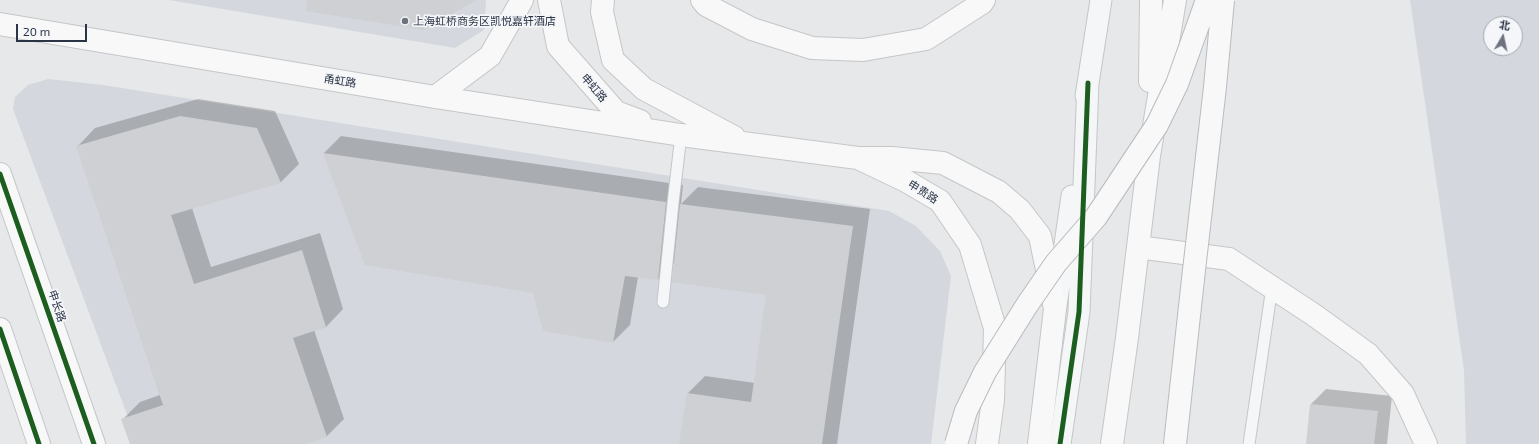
<!DOCTYPE html>
<html>
<head>
<meta charset="utf-8">
<style>
  body { margin:0 }
  #map { position:relative; width:1539px; height:444px; overflow:hidden; background:#e6e8ea; font-family:"Exo 2","Noto Sans SC",sans-serif }
  canvas { display:block }
  .north { position:absolute; left:1483px; top:16px; width:40px; height:40px; box-sizing:border-box; background:#f4f6f9; border:1px solid #a4a8b1; border-radius:50%; rotate:9deg; font-size:11px; font-weight:700; line-height:16px; text-align:center; color:#2b3445 }
  .north::after { content:''; display:block; margin:auto; width:14px; height:18px; background:#6c737f; clip-path:polygon(50% 0,100% 100%,50% 72%,0 100%) }
  .scale { position:absolute; left:16px; top:24px; width:71px; height:18px; box-sizing:border-box; border:2px solid #2b3445; border-top:0; padding-left:5px; font-size:12px; line-height:14px; white-space:nowrap; color:#2b3445; -webkit-text-stroke:3px #f4f6f9; paint-order:stroke }
</style>
</head>
<body>
<div id="map">
<canvas width="1539" height="444"></canvas>
<div class="north">北</div>
<div class="scale">20 m</div>
</div>
<script>
const context = document.querySelector('canvas').getContext('2d');
context.lineJoin = 'round';
function paint(path, color) { context.fillStyle = color; context.fill(path, 'evenodd'); }
const shape = rows => new Path2D(rows.map(r => 'M' + r).join(''));
function trace(path, color, width, dash) { context.strokeStyle = color; context.lineWidth = width; context.lineCap = dash ? 'butt' : 'round'; context.setLineDash(dash || []); context.stroke(path); }
function label(font, color, halo, rows, align = 'center') {
  context.font = font + ' "Exo 2","Noto Sans SC",sans-serif'; context.lineWidth = 3.5; context.setLineDash([]); context.textBaseline = 'middle'; context.strokeStyle = halo; context.fillStyle = color; for (const [text, x, y, turn = 0] of rows) {
    context.save(); context.translate(x, y); context.rotate((+turn || 0) * Math.PI / 180); context.textAlign = isNaN(turn) ? turn : align; if (halo) context.strokeText(text, 0, 0); context.fillText(text, 0, 0); context.restore();
  }
}
paint(shape([
  [169,0,486,0,484,30,455,48],
  [1410,0,1539,0,1539,444,1466,444,1464,370],
  [1491,24,1515,24,1515,48,1491,48],
  [48,79,103,85,889,211,916,226,940,251,951,276,931,444,138,444,13,109,15,97,28,85]
]), '#d4d7dd');
paint(shape([
  [198,99,275,111,299,164,281,182,192,208,211,267,320,233,343,309,326,327,314,330,344,419,327,436,304,444,131,444,122,420,140,402,160,395,78,146,95,128],
  [341,136,683,185,681,204,698,187,870,209,837,444,680,444,688,393,705,376,755,383,768,294,675,262,658,279,638,277,630,325,613,342,534,292,366,264,324,153],
  [1326,389,1392,396,1387,444,1307,444,1311,404]
]), '#0003');
paint(shape([
  [307,0,476,0,424,30,306,11],
  [180,116,257,128,281,183,171,215,194,284,302,250,326,327,293,338,327,437,307,444,130,444,121,419,163,405,76,146],
  [323,153,666,202,658,280,625,276,613,343,543,331,533,293,365,265],
  [680,204,853,226,822,444,679,444,687,393,751,402,766,295,672,282],
  [1310,404,1378,411,1374,444,1306,444]
]), '#ced0d3');
const lane = shape([
  [663,302,673,203,681,135],
  [1249,444,1272,287]
]);
const street = shape([
  [1086,96,1101,0],
  [1056,306,1072,196],
  [1060,444,1079,312,1088,83]
]);
const secondary = shape([
  [549,0,558,46,616,112,640,121],
  [603,0,602,12,613,60,644,89,734,137],
  [702,0,706,5,752,29,812,48,863,50,926,39,982,3,984,0],
  [0,24,435,97,681,135,858,158,906,181,940,201,970,245,995,328,993,400,987,444],
  [1150,81,1151,0],
  [435,97,490,56,522,0],
  [863,158,892,158,943,163,999,192,1020,210,1040,236,1055,309,1039,444],
  [0,174,94,444],
  [1138,247,1229,259,1314,315,1368,354,1403,394,1426,444],
  [0,329,39,444],
  [1112,444,1127,338,1149,156,1175,0]
]);
const highway = shape([
  [1175,444,1193,279]
]);
trace(lane, '#c4c6c8', 13);
trace(street, '#c4c6c8', 23);
trace(secondary, '#c4c6c8', 24);
trace(highway, '#b8bbbf', 24);
trace(lane, '#f5f6f7', 11);
trace(street, '#f5f6f7', 21);
trace(secondary, '#f8f8f8', 22);
trace(highway, '#f8f8f8', 22);
const highwayBridge = shape([
  [1193,279,1215,87,1223,0],
  [956,444,966,411,985,372,1027,305,1056,263,1096,217,1157,125,1177,84,1207,0]
]);
trace(highwayBridge, '#b8bbbf', 24, []);
trace(highwayBridge, '#f8f8f8', 22);
trace(shape([
  [0,174,94,444],
  [0,329,39,444],
  [1060,444,1079,312,1088,83]
]), '#1b5e20', 5);
for (const [x, y, r, color] of [
  [405,21,4,"#6c737f"]
]) { const dot = new Path2D(); dot.arc(x, y, r, 0, 2 * Math.PI); context.fillStyle = color; context.fill(dot); trace(dot, '#f4f6f9', 1.5); }
label('11px', '#2b3445', '#f4f6f9', [
  ["上海虹桥商务区凯悦嘉轩酒店",413,21]
], 'left');
label('11px', '#2b3445', '#f4f6f9', [
  ["甬虹路",340,81,9],
  ["申虹路",594,88,49],
  ["申贵路",923,192,32],
  ["申长路",57,306,71]
]);
</script>
</body>
</html>
